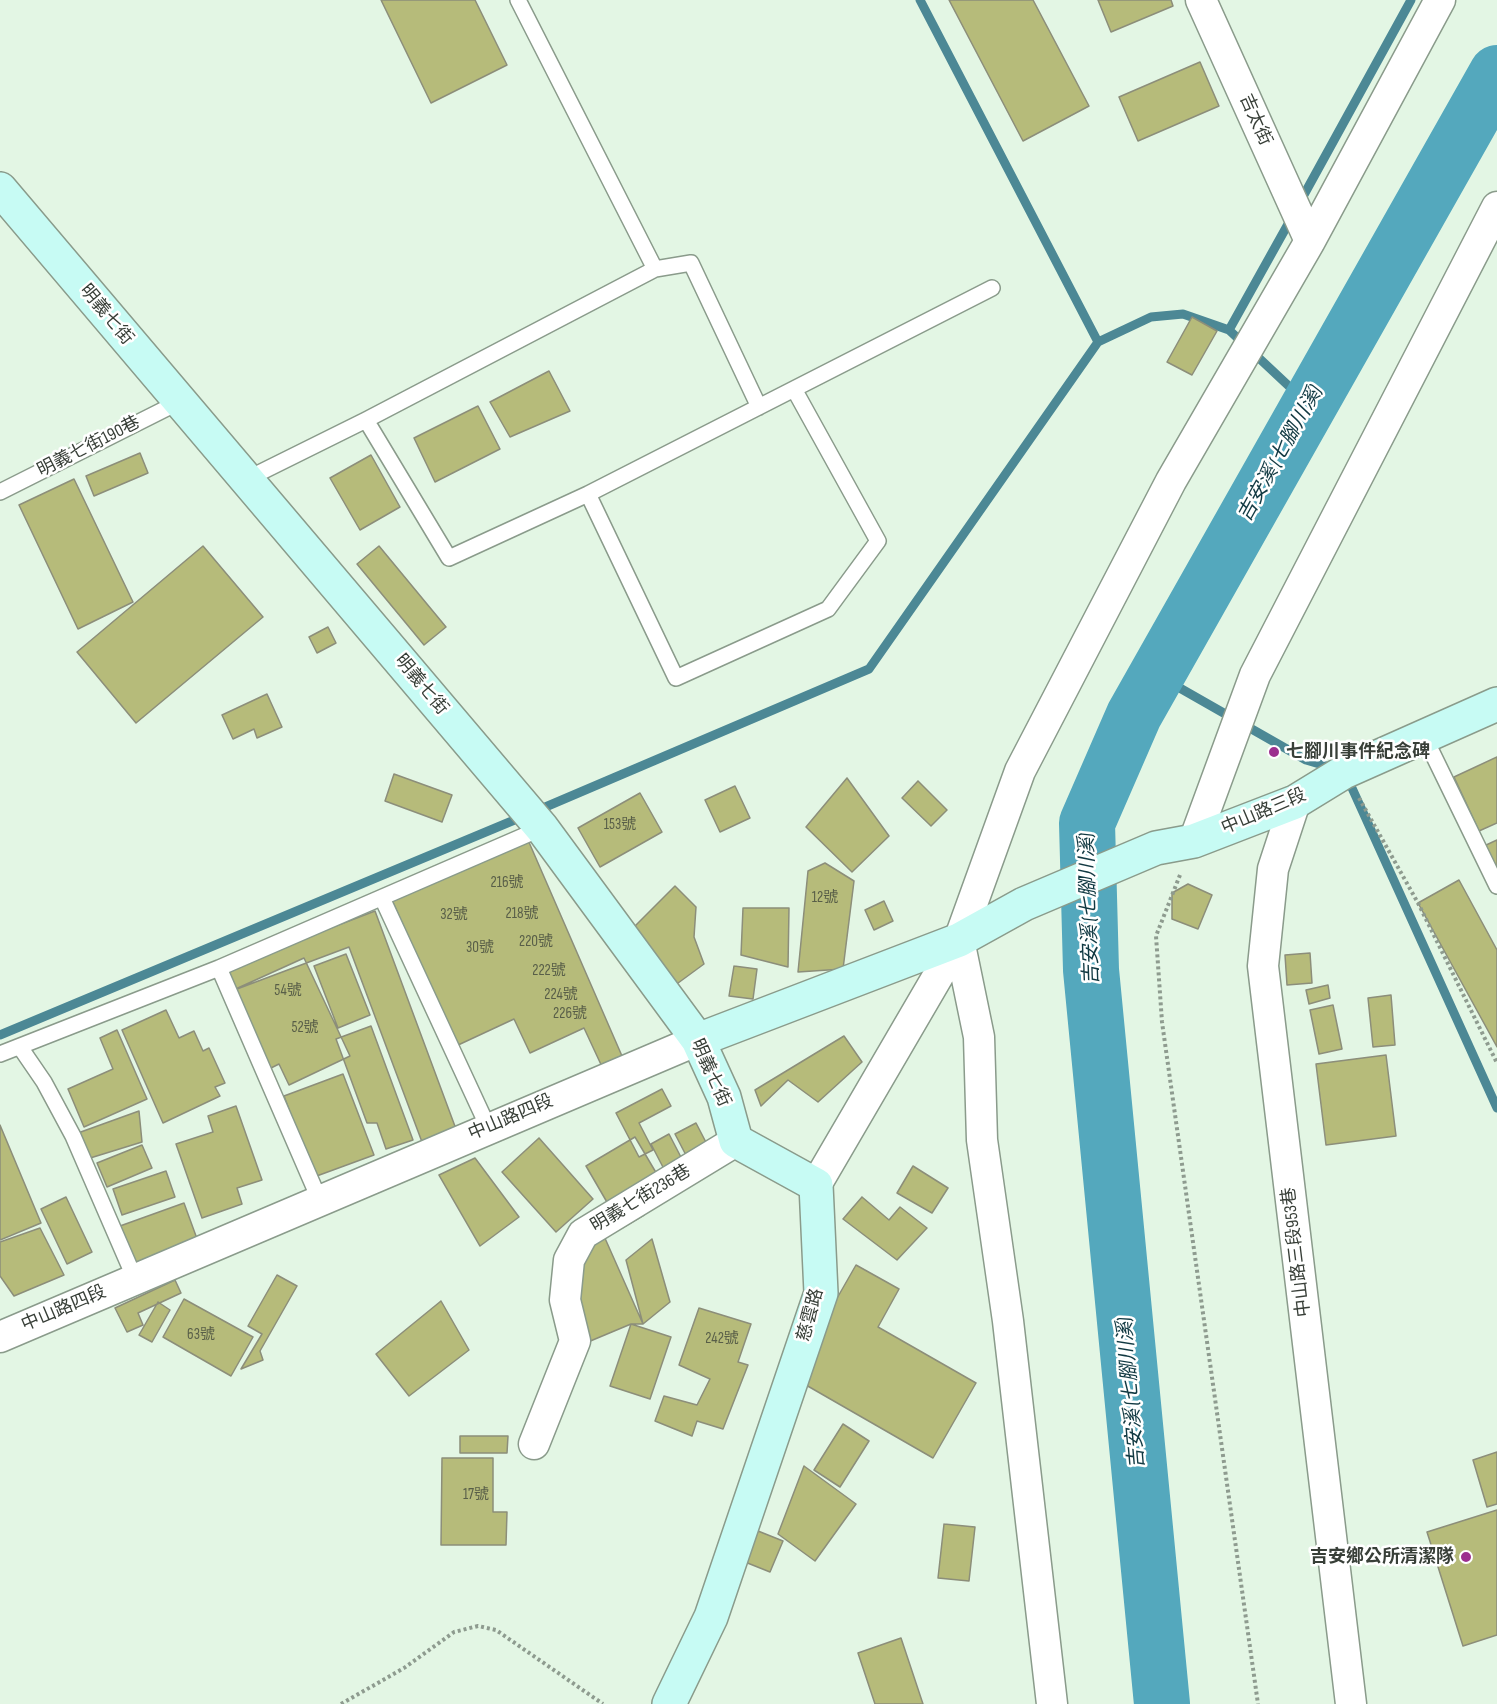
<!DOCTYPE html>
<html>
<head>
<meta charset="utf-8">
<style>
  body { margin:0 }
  canvas { display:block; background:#e3f6e4 }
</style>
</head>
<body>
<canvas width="1497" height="1704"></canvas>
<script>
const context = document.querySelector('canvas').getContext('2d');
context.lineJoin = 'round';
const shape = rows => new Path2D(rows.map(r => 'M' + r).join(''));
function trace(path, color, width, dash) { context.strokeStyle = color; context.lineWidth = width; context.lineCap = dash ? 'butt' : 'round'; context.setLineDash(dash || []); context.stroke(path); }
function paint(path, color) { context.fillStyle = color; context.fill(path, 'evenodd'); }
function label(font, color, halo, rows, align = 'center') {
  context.font = font + ' "Sofia Sans Condensed","Noto Sans TC",sans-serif'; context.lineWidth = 5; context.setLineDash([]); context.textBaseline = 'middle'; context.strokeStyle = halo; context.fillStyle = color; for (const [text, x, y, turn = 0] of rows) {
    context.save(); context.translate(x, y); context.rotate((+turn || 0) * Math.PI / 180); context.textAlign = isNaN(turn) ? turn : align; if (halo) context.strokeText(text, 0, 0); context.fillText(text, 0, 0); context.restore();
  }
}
trace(shape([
  [920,0,1098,342],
  [1300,202,1411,0],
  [1229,330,1292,217],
  [1157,675,1306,760,1333,768],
  [1347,777,1497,1108],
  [536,811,869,669,1098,342,1151,317,1183,314,1229,330,1309,405],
  [0,1035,524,816]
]), '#4c8895', 9);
trace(shape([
  [1162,1704,1091,970,1087,823,1134,715,1497,73]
]), '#54a8bd', 56);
const building = shape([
  [381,0,475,0,507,65,431,103,381,0],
  [949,0,1033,0,1089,106,1023,141,949,0],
  [1098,0,1171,0,1173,6,1111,32,1098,0],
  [1200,62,1219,106,1138,141,1119,97,1200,62],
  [1192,317,1217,331,1192,375,1167,362,1192,317],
  [549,371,570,411,510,437,490,402,549,371],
  [478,406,500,449,435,482,414,438,478,406],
  [140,453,148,473,94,496,86,476,140,453],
  [371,455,400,507,360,530,330,478,371,455],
  [74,479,133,602,78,629,19,505,74,479],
  [203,546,263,617,136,723,77,652,203,546],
  [379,546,446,627,424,645,357,564,379,546],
  [328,627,336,643,317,653,309,637,328,627],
  [267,694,282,727,257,738,254,729,233,739,222,715,267,694],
  [1497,757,1497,823,1479,831,1454,777,1497,757],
  [394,774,452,795,442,822,385,801,394,774],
  [847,778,889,836,852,872,806,827,847,778],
  [918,781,947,810,931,826,902,798,918,781],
  [735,786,750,818,720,832,705,800,735,786],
  [640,793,662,832,600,867,578,828,640,793],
  [528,840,622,1056,604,1071,584,1028,530,1053,514,1019,456,1046,392,900,528,840],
  [1497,840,1497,876,1484,846,1497,840],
  [825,863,854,881,843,969,798,972,808,871,825,863],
  [1459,880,1497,950,1497,1047,1418,903,1459,880],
  [1188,884,1212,895,1198,929,1172,919,1172,893,1188,884],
  [675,886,696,907,694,937,704,964,659,997,631,930,675,886],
  [884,901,893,921,874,930,865,910,884,901],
  [743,908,789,908,788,967,741,955,743,908],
  [375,911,456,1129,422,1142,349,947,229,992,221,970,375,911],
  [1310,953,1312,983,1287,985,1285,955,1310,953],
  [346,954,370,1015,338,1028,314,966,346,954],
  [304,958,350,1056,289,1085,279,1064,265,1071,229,992,304,958],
  [734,966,757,969,753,999,729,996,734,966],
  [1328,985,1330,998,1309,1004,1306,990,1328,985],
  [1391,995,1395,1045,1373,1047,1368,998,1391,995],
  [1333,1005,1342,1049,1319,1054,1310,1010,1333,1005],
  [166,1010,179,1038,194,1031,203,1051,209,1048,225,1083,215,1087,220,1096,163,1123,122,1030,166,1010],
  [371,1026,413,1140,386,1149,377,1123,367,1123,336,1039,371,1026],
  [117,1030,147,1099,84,1127,68,1089,113,1069,100,1038,117,1030],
  [844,1036,862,1062,818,1102,788,1080,761,1106,755,1090,844,1036],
  [1386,1055,1396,1136,1326,1145,1316,1064,1386,1055],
  [343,1074,374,1155,314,1177,284,1096,343,1074],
  [662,1089,671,1106,639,1123,653,1150,639,1157,616,1113,662,1089],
  [236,1106,262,1180,237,1188,242,1204,202,1218,176,1144,213,1132,208,1116,236,1106],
  [139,1111,142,1142,87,1159,78,1133,139,1111],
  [696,1123,710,1150,689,1161,675,1134,696,1123],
  [0,1125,41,1223,0,1240,0,1125],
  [669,1134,684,1163,666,1173,651,1144,669,1134],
  [635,1137,661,1181,633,1197,644,1215,622,1228,586,1166,635,1137],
  [539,1138,593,1199,556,1232,502,1172,539,1138],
  [142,1145,152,1168,107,1187,97,1163,142,1145],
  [475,1158,519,1217,480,1246,439,1175,475,1158],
  [913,1166,948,1188,932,1213,897,1193,913,1166],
  [166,1171,175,1197,122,1215,113,1189,166,1171],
  [66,1197,92,1252,67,1264,41,1209,66,1197],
  [862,1197,889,1220,900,1207,927,1228,897,1260,843,1219,862,1197],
  [184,1203,200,1247,136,1271,120,1226,184,1203],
  [40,1228,64,1275,14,1296,0,1276,0,1242,40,1228],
  [604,1236,643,1324,631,1324,588,1342,572,1289,577,1246,604,1236],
  [652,1239,670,1302,643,1324,626,1260,652,1239],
  [856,1265,899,1289,878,1327,976,1383,933,1458,792,1377,856,1265],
  [277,1275,297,1286,260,1351,263,1360,241,1369,262,1334,248,1326,277,1275],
  [175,1280,181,1293,138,1313,143,1325,127,1332,115,1308,175,1280],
  [184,1299,253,1337,231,1376,163,1337,184,1299],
  [441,1301,469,1350,409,1396,376,1354,441,1301],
  [158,1302,170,1310,152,1342,139,1335,158,1302],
  [699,1308,751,1324,738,1362,748,1365,723,1429,697,1421,692,1436,655,1421,664,1396,697,1405,710,1379,679,1365,699,1308],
  [631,1324,671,1337,650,1399,610,1386,631,1324],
  [843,1424,869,1441,840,1487,814,1470,843,1424],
  [460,1436,508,1436,507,1453,460,1453,460,1436],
  [1497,1452,1497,1504,1487,1507,1473,1460,1497,1452],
  [442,1458,493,1458,493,1512,507,1512,506,1545,441,1545,442,1458],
  [804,1466,856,1504,815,1561,778,1534,804,1466],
  [1497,1510,1497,1635,1463,1646,1427,1532,1497,1510],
  [944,1524,975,1527,969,1581,938,1578,944,1524],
  [758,1531,783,1541,770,1572,745,1562,758,1531],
  [901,1638,923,1704,875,1704,858,1653,901,1638]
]);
paint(building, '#b6bb7a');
trace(building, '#8c8e7a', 1.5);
const lane = shape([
  [655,269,691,263,759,407],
  [366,420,449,558,588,494,992,288],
  [245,480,366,420,655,269,518,0],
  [0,492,179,402],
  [588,494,676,678,828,609,878,541,794,389],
  [1424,736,1497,886],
  [382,898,488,1127],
  [219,968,320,1201],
  [20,1047,44,1082,73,1136,135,1279],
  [0,1054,219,968,542,828]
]);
const street = shape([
  [1201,0,1310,241],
  [1295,802,1273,869,1263,966,1351,1704],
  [1194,841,1255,675,1497,207],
  [959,940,979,1037,982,1140,1008,1321,1052,1704],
  [816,1185,959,940,1020,771,1171,481,1310,241,1440,0],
  [0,1337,698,1040],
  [534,1444,575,1341,565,1300,569,1260,583,1234,736,1141]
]);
const secondary = shape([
  [0,189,542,828,698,1040,724,1097,736,1141,816,1185,821,1293,711,1617,669,1704],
  [698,1040,959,940,1024,904,1156,848,1194,841,1295,802,1344,772,1497,704]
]);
trace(lane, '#8a9b8b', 18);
trace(street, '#8a9b8b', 33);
trace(secondary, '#8a9b8b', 36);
trace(shape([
  [1359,798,1418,903,1497,1063],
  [1180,875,1156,936,1162,1022,1258,1704],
  [341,1704,404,1668,454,1632,478,1626,496,1630,603,1704]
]), '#8e9b8f', 4, [3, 3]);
trace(lane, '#fff', 15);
trace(street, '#fff', 30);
trace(secondary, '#c7fbf4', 33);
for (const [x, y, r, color] of [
  [1274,752,6,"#9c2f8f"],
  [1466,1557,6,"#9c2f8f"]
]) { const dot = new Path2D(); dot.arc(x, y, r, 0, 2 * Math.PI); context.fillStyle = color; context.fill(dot); trace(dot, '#fff', 2); }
label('15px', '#585e48', null, [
  ["153號",620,825],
  ["216號",507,883],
  ["12號",825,898],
  ["218號",522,914],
  ["32號",454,915],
  ["220號",536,942],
  ["30號",480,948],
  ["222號",549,971],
  ["54號",288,991],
  ["224號",561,995],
  ["226號",570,1014],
  ["52號",305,1028],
  ["63號",201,1335],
  ["242號",722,1339],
  ["17號",476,1495]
]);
label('18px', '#383f38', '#fff', [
  ["吉太街",1255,120,66],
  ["明義七街",106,315,50],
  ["明義七街190巷",89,447,-27],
  ["明義七街",421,685,50],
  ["中山路三段",1264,812,-23],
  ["明義七街",710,1073,66],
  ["中山路四段",511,1118,-23],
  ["明義七街236巷",641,1199,-31],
  ["中山路三段953巷",1297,1252,-97],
  ["中山路四段",64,1309,-23],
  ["慈雲路",811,1315,-75]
]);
label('bold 18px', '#383f38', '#fff', [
  ["七腳川事件紀念碑",1286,752],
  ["吉安鄉公所清潔隊",1454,1557,"right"]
], 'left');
label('italic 20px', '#113942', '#fff', [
  ["吉安溪 (七腳川溪)",1281,454,-61],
  ["吉安溪 (七腳川溪)",1090,909,-92],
  ["吉安溪 (七腳川溪)",1132,1393,-95]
]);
</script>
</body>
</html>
